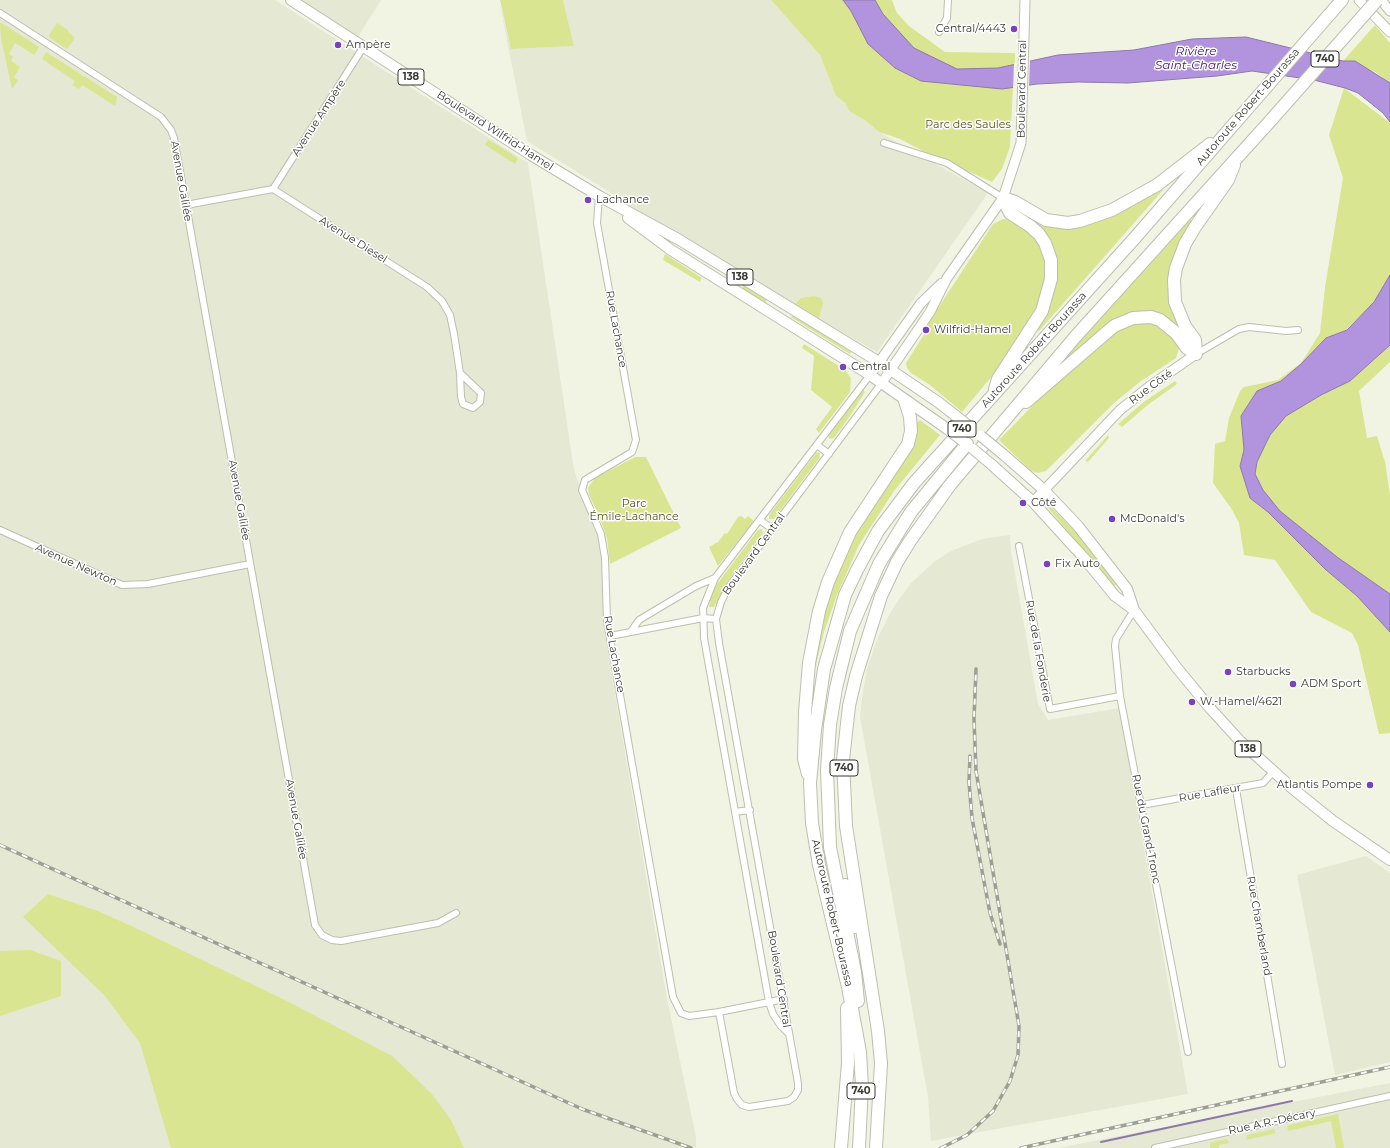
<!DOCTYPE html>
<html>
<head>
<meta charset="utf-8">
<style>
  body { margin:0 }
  canvas { display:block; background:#f1f4e3 }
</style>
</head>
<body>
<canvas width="1390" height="1148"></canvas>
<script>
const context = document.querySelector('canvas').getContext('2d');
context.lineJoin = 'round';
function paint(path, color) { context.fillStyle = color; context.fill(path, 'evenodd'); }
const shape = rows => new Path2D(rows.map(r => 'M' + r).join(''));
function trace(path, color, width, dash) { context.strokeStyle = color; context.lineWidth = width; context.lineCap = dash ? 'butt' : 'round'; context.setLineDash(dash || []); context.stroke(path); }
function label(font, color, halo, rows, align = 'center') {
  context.font = font + ' Montserrat,sans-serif'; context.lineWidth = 3; context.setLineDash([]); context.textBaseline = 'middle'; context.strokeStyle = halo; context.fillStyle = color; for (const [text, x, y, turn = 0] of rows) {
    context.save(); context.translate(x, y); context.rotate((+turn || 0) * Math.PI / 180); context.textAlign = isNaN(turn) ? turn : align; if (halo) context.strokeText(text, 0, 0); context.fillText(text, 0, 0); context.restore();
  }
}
paint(shape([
  [0,0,275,0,528,163,574,470,585,501,596,519,603,559,606,641,667,999,696,1137,696,1148,0,1148],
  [301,0,381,0,358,37],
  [499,0,511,49,574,46,563,0,771,0,820,55,836,96,879,132,988,193,877,352,678,239,608,191,527,141],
  [1010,535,1011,551,1038,704,1048,720,1119,708,1188,1094,931,1141,928,1097,860,717,862,697,867,669,878,637,893,608,911,583,934,562,951,551,982,539],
  [1366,856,1390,873,1390,1062,1335,1075,1297,875],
  [1390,1083,1390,1148,1058,1148]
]), '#e5e8d2');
paint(shape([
  [500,0,563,0,574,46,511,49],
  [771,0,846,0,870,43,1013,86,1010,147,1002,169,992,182,923,151,900,139,879,132,865,120,849,111,845,103,836,96,820,55],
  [873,0,892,0,897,13,909,26,945,52,1015,53,1015,66,998,70,956,71,913,49,881,15],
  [0,22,39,47,34,55,15,43,9,54,13,57,11,61,20,67,14,77,18,80,12,89,1,38],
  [57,23,68,30,68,32,75,38,67,49,50,38,49,35],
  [1375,25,1390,43,1390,83,1375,72,1343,61],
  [46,52,117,97,115,106,82,85,79,89,72,85,75,81,42,59],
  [1344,88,1390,123,1390,275,1374,302,1346,330,1326,338,1301,364,1281,381,1257,391,1241,416,1244,450,1240,466,1250,498,1268,512,1325,569,1357,596,1390,632,1390,733,1379,734,1358,645,1352,633,1311,612,1275,560,1244,555,1239,523,1231,508,1213,483,1215,444,1225,441,1229,418,1240,391,1244,387,1278,380,1301,363,1320,333,1325,287,1343,178,1329,135],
  [488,140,489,140,518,158,515,164,485,145],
  [1160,188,1163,190,1039,331,1035,329,1054,280,1033,224,1035,221,1055,228,1078,227,1094,223,1110,217],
  [1003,219,1010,219,1033,234,1044,251,1048,273,1036,312,1008,357,962,412,930,385,911,373,907,368,906,363,925,333,927,334,931,329,927,325,993,224],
  [1190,220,1193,222,1171,273,1181,326,1178,328,1140,313,1072,357,1069,354],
  [665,254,702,278,700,282,663,260],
  [744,286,767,300,765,304,742,288],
  [814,296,821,298,823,303,819,318,795,304,801,298],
  [793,315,851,352,850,354,791,317],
  [1132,321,1154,323,1164,328,1176,339,1179,348,1176,358,1141,381,1114,403,1046,471,1038,473,1031,471,999,440,1043,395,1107,337],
  [804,344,845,370,851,378,850,392,819,433,816,429,832,407,811,390,814,356,802,348],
  [1390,345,1390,362,1359,391,1367,438,1377,436,1385,462,1390,495,1390,594,1337,557,1280,511,1263,490,1255,474,1257,462,1270,435,1286,416,1321,395,1350,381],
  [1175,381,1177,384,1149,404,1122,427,1118,424,1145,401],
  [863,390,865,392,850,416,834,438,829,439,829,435],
  [920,420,940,435,894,491,859,545,837,595,824,632,816,665,812,664,816,639,839,564,915,424],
  [1108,435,1109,438,1088,462,1085,461],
  [819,452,820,457,774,519,769,519,769,515,816,453],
  [635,457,646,457,681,528,610,564,607,539,599,515,589,495,588,488,595,478],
  [1049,505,1074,530,1089,548,1116,585,1114,586,1048,508],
  [741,516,745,519,748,516,754,521,718,566,709,547,718,542,725,533,727,534,738,517],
  [762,529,763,533,727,582,714,607,709,607,711,596,717,584,758,530],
  [48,894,98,911,138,929,289,1002,392,1056,431,1093,451,1120,464,1148,171,1148,140,1043,105,996,23,917],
  [30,950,61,961,61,996,0,1016,0,951],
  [1338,1114,1344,1148,1336,1148,1331,1121,1288,1131,1287,1127,1289,1125],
  [1274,1129,1276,1133,1246,1140,1247,1135],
  [1227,1139,1229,1143,1219,1145,1219,1148,1210,1148,1210,1143]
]), '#dae592');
const water = shape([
  [843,0,875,0,883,14,914,48,957,69,998,68,1058,55,1134,50,1192,39,1246,37,1343,61,1355,61,1390,83,1390,122,1383,113,1358,93,1345,88,1314,80,1252,71,1217,76,1128,83,1078,82,1037,84,1002,89,921,81,895,68,868,44,851,11,843,0],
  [1390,275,1390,345,1350,381,1321,395,1286,416,1270,435,1257,462,1255,474,1263,490,1280,511,1337,557,1390,594,1390,632,1357,596,1325,569,1268,512,1250,498,1240,466,1244,450,1241,416,1257,391,1281,381,1301,364,1326,338,1347,330,1374,302,1390,275]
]);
paint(water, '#b293dd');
trace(water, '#8e78aa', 1);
paint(shape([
  [1030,59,1029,87,1013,90,1014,63]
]), '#f1f4e3');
trace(shape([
  [1101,1142,1292,1101]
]), '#8e78aa', 2);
const street = shape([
  [0,13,161,117,171,130,174,138,315,925,322,935,332,940,341,941,438,923,456,913],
  [939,32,947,18,948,0],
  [884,143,947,163,1003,198],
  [273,189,364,46],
  [599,196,597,223,636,440,632,452,585,480,582,490,601,534,605,558,607,621,673,997,681,1013,689,1016,719,1012,784,999],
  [186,205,273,189,427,287,442,301,450,315,454,334,460,373,461,397,463,404,473,408,480,402,481,393,460,373],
  [1196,354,1239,329,1249,327,1286,331,1298,330],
  [817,445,829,454],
  [760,520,772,529],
  [0,530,122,585,148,584,250,564],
  [1019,546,1050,709,1120,696],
  [1134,610,1116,639,1115,646,1120,696,1188,1052],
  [632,630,639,620,696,586,715,578],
  [610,636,703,618,716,619],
  [1236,789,1282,1064],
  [1142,805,1263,783,1273,772],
  [735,812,750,810],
  [719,1012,734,1093,737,1099,742,1105,749,1107,788,1101,794,1097,798,1090,798,1083,719,643,716,619,721,602,728,588,881,384],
  [788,1033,781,1026,773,1014,769,1002,704,638,703,608,715,578,870,375],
  [1155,1148,1390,1096]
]);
const secondary = shape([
  [1359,0,1390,32],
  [1381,0,1390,11],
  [870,375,921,303,942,283],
  [881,384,930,312,947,278,1003,198,1021,143,1025,0],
  [1033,502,1120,410,1150,386,1196,354]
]);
const primary = shape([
  [291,0,531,155,599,196,678,239,879,362,938,402,956,416],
  [628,218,671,250,870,375,946,428],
  [1004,455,1044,490,1078,526,1127,589,1134,610,1177,668,1209,707,1240,741,1292,788,1333,821,1390,860],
  [991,464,1033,502,1084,558,1115,596,1134,610]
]);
const highway = shape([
  [1003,198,1015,202,1046,220,1068,223,1080,221,1112,210,1157,185,1210,144],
  [1196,354,1195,340,1185,326,1175,302,1174,280,1176,268,1185,244,1195,227,1228,180,1234,165],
  [995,389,998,379,1042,311,1051,279,1051,260,1045,243,1039,234,1030,226,1010,213,1003,198],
  [1026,402,1114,326,1133,318,1151,317,1160,320,1176,333,1187,348,1196,354],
  [808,774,804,759,805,712,809,663,819,611,828,582,850,532,908,444,911,431,910,417,905,401],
  [845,885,855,927],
  [858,1001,855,972,830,847,827,770,830,725,836,688,850,631,879,564,911,512,967,444],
  [841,1148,848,1063,847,1008],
  [859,1148,862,1086,860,1052,848,987,819,865,812,823,810,783,815,730,824,669,845,595,857,570,878,531,914,483,1133,240,1342,0],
  [876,1148,881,1063,878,1031,846,826,843,760,849,706,856,676,881,596,897,562,910,541,950,485,1076,336,1272,119]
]);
trace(street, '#bcbfaf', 8);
trace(secondary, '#bcbfaf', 11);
trace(primary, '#bcbfaf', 12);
trace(highway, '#bcbfaf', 14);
trace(street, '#fff', 6);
trace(secondary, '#fff', 9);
trace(primary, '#fff', 10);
trace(highway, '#fff', 12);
const rail = shape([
  [970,756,969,782,972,818,990,913,1000,944],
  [0,845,582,1109,691,1148],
  [941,1148,967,1135,993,1111,1010,1081,1018,1055,1019,1026,976,771,974,719,976,669],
  [1021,1148,1390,1067]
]);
trace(rail, '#9c9f92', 3.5);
trace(rail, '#fff', 2, [6]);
const primaryBridge = shape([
  [956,416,971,428],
  [946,428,963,441],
  [981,436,1004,455],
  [973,449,991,464]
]);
const highwayBridge = shape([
  [1272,119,1377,0]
]);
trace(primaryBridge, '#bcbfaf', 12, []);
trace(highwayBridge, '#bcbfaf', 14, []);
trace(primaryBridge, '#fff', 10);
trace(highwayBridge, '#fff', 12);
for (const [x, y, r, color] of [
  [1014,29,4,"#7a41b8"],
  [338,45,4,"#7a41b8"],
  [588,200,4,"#7a41b8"],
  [926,330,4,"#7a41b8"],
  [843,367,4,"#7a41b8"],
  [1023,503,4,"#7a41b8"],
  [1112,519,4,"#7a41b8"],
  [1047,564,4,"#7a41b8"],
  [1228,672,4,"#7a41b8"],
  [1293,684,4,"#7a41b8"],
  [1192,702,4,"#7a41b8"],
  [1370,785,4,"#7a41b8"]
]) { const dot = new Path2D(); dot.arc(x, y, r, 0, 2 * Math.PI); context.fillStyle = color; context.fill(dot); trace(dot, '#fff', 1.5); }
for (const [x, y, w] of [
  [1325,59,28],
  [411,77,26],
  [740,277,26],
  [962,429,28],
  [1248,749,26],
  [844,768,28],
  [861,1091,28]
]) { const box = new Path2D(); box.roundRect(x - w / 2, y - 8, w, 16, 3); context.fillStyle = '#fff'; context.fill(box); trace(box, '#393a33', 1); }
label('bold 10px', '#393a33', null, [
  ["740",1325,59],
  ["138",411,77],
  ["138",740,277],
  ["740",962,429],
  ["138",1248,749],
  ["740",844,768],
  ["740",861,1091]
]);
label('11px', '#393a33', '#fff', [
  ["Central/4443",1006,29,"right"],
  ["Ampère",346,45],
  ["Lachance",596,200],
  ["Wilfrid-Hamel",934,330],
  ["Central",851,367],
  ["Côté",1031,503],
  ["McDonald's",1120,519],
  ["Fix Auto",1055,564],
  ["Starbucks",1236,672],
  ["ADM Sport",1301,684],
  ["W.-Hamel/4621",1200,702],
  ["Atlantis Pompe",1362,785,"right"]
], 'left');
label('11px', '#393a33', '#fff', [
  ["Boulevard Central",1022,89,-89],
  ["Autoroute Robert-Bourassa",1248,107,-49],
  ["Avenue Ampère",319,118,-57],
  ["Boulevard Wilfrid-Hamel",495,131,33],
  ["Avenue Galilée",181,181,80],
  ["Avenue Diesel",353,240,32],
  ["Rue Lachance",616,329,80],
  ["Autoroute Robert-Bourassa",1034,350,-48],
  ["Rue Côté",1151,387,-36],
  ["Avenue Galilée",239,500,80],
  ["Boulevard Central",754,554,-54],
  ["Avenue Newton",76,565,24],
  ["Rue de la Fonderie",1038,651,80],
  ["Rue Lachance",614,654,80],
  ["Rue Lafleur",1210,793,-10],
  ["Avenue Galilée",296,819,80],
  ["Rue du Grand-Tronc",1146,829,79],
  ["Autoroute Robert-Bourassa",832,913,77],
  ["Rue Chamberland",1259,926,80],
  ["Boulevard Central",779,979,81],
  ["Rue A.R.-Décary",1272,1122,-12]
]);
label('11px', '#505618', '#fff', [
  ["Parc des Saules",968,125],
  ["Parc",634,504],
  ["Émile-Lachance",634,517]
]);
label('italic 12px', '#3f1068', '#fff', [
  ["Rivière",1196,51],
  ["Saint-Charles",1196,65]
]);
</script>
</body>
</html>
